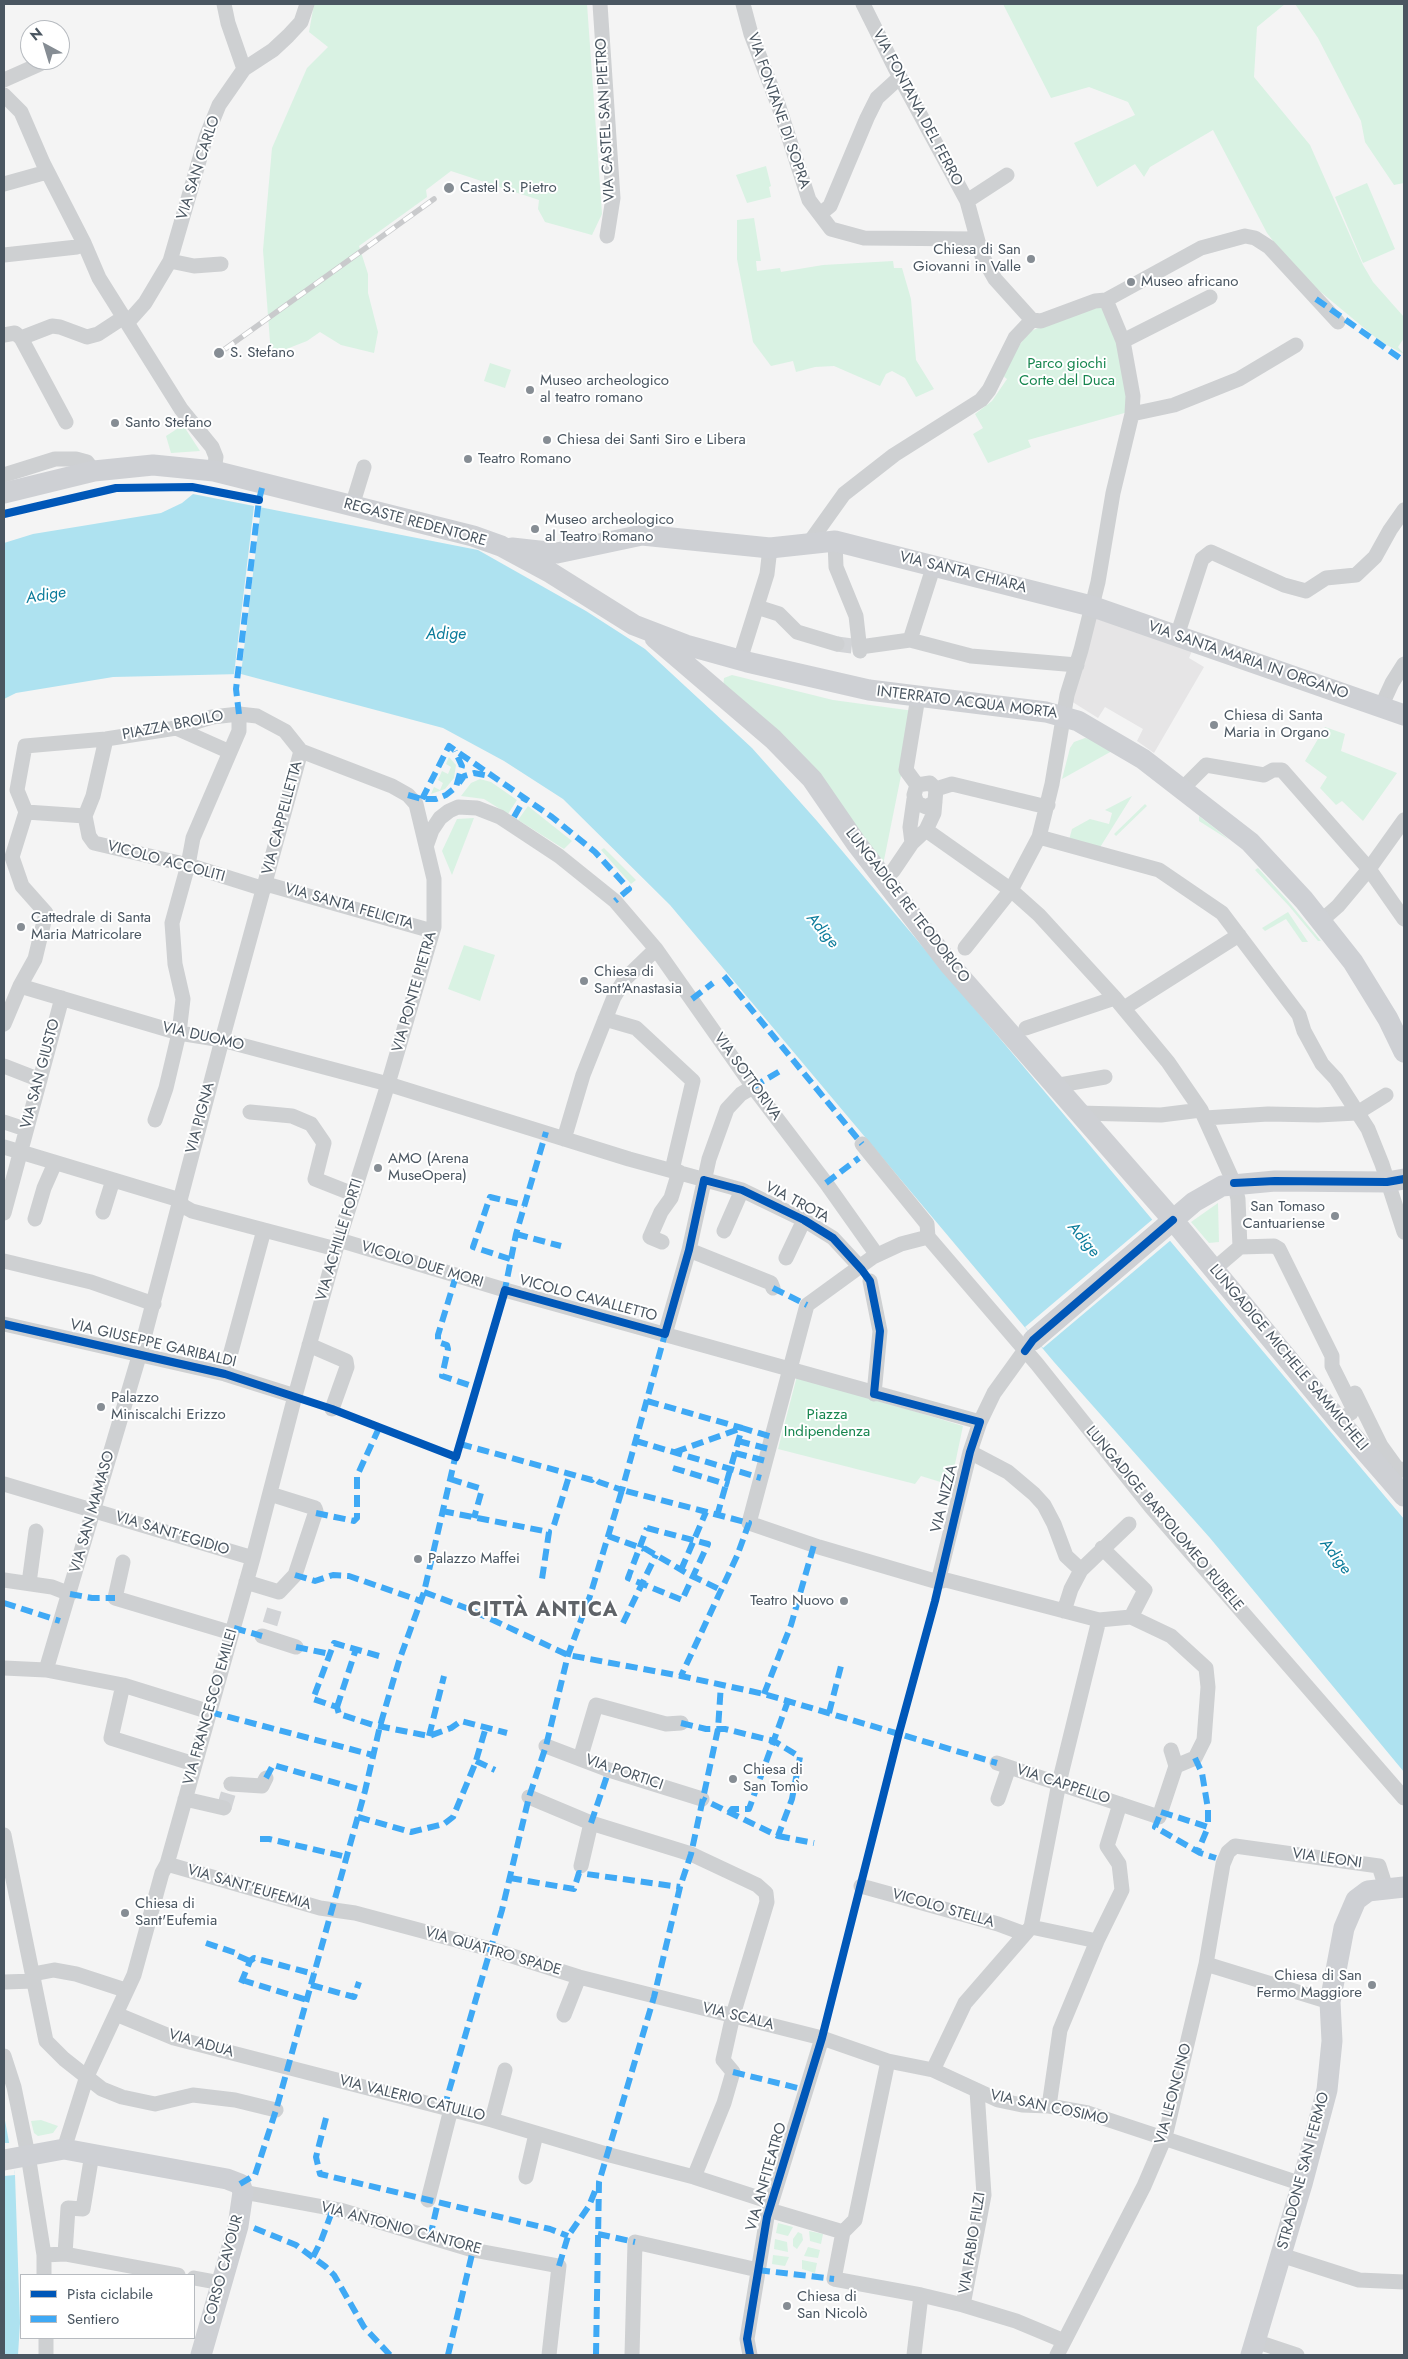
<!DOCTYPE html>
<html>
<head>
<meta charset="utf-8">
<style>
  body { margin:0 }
  #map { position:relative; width:1408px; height:2359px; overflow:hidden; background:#f4f4f4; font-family:Jost,sans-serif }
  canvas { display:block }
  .frame { position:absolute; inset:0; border:5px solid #4a5661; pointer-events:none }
  .legend { position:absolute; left:20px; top:2274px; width:175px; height:65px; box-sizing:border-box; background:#fff; border:1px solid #b7bbc0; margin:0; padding:6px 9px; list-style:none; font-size:15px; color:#4a5661 }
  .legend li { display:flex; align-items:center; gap:10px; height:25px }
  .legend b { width:25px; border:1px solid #b7bbc0 }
  .north { position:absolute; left:20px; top:20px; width:50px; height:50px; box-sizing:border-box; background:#fff; border:1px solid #b7bbc0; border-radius:50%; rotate:321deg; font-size:14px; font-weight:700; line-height:20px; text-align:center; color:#4a5661 }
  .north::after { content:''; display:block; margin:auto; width:18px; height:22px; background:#868d94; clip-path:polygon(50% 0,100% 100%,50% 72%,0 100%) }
</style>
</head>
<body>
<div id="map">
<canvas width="1408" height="2359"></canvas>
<div class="frame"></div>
<ul class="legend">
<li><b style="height:6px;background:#0057b8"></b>Pista ciclabile</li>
<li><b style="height:6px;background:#3fa9f5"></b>Sentiero</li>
</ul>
<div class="north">N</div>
</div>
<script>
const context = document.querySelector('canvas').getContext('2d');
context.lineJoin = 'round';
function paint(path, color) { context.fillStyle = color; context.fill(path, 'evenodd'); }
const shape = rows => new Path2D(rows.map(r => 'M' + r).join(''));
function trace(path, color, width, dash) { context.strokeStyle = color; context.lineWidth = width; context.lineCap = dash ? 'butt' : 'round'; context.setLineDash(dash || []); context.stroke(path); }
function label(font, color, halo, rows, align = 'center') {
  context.font = font + ' Jost,sans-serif'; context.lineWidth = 4; context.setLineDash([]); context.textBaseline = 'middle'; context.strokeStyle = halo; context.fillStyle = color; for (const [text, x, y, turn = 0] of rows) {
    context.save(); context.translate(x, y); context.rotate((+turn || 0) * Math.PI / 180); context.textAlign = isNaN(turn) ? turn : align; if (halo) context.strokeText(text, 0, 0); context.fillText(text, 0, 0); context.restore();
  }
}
paint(shape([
  [1092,617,1192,651,1189,658,1204,667,1154,753,1137,741,1143,729,1105,707,1098,718,1071,701]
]), '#e6e5e6');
paint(shape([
  [314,4,587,4,602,214,592,235,545,222,538,209,539,200,451,171,426,190,427,197,359,246,368,274,368,293,378,332,374,353,341,345,320,332,307,341,271,355,263,250,272,148,307,68,328,47,309,32],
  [1003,4,1285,4,1257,27,1254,77,1310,145,1363,265,1373,282,1404,317,1404,338,1398,347,1404,354,1381,342,1299,274,1267,233,1213,130,1150,167,1144,177,1135,164,1097,187,1074,143,1135,115,1128,102,1089,87,1051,98],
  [1295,4,1404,4,1404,183,1394,185,1365,142,1361,121,1318,38],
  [766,166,771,186,769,187,771,197,747,203,736,175],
  [1367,183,1395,249,1363,263,1335,197],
  [754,218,761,261,756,261,757,271,780,268,781,272,823,265,893,261,894,268,902,268,911,299,916,360,934,389,916,397,905,378,892,371,886,374,880,386,834,366,815,367,796,372,793,361,771,366,753,342,737,259,737,220],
  [1103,306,1120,347,1128,412,1028,440,1031,447,988,463,973,434,983,428,975,414,992,401,1007,379,1003,376,1012,355,1029,332,1051,322],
  [490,363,511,370,505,388,484,381],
  [183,425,200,451,171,453,166,436],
  [732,675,833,700,914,711,883,865,723,687,724,678],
  [1325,727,1345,734,1341,751,1397,773,1363,821,1342,801,1336,805,1320,788,1327,777,1305,761],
  [1085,738,1092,739,1112,751,1062,779,1070,748,1074,742],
  [449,757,456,765,454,778,445,789,431,794,434,787,440,790,443,783,438,780,442,771,448,774,451,767,446,764],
  [480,779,491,782,517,800,508,814,484,799,461,796,471,783],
  [1132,796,1099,849,1069,840,1072,829,1090,819,1109,824,1112,813,1105,810],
  [1145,804,1147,806,1116,836,1114,834],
  [528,806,572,841,564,849,518,820],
  [1199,816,1216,829,1229,840,1199,821],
  [474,818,452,875,442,851,457,819],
  [604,848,636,880,631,884,601,850],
  [1258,868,1288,901,1321,941,1318,941,1289,906,1255,870],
  [1288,912,1308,942,1302,942,1286,919,1265,931,1262,928],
  [464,945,495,955,480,1001,448,989],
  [1218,1203,1219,1242,1209,1243,1191,1222],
  [797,1376,963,1426,951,1483,947,1484,921,1476,915,1484,778,1449],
  [41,2120,58,2126,53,2133,38,2136,34,2133,31,2121],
  [778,2223,793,2227,788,2236,776,2233],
  [809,2231,823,2234,821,2244,810,2241],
  [798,2232,802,2234,803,2240,797,2249,793,2246,793,2239],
  [775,2239,787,2242,788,2252,774,2249],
  [808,2247,820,2250,818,2258,804,2256],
  [773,2255,789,2257,785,2266,772,2264],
  [802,2260,817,2263,815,2273,802,2269]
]), '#d9f2e3');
paint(shape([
  [193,494,478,550,586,611,645,649,752,748,817,821,1404,1519,1404,1772,1210,1538,1054,1362,670,905,563,799,504,761,443,728,241,674,113,677,16,693,4,699,4,543,33,534,161,513,182,503],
  [4,2115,15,2175,20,2323,18,2355,4,2355]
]), '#aee2f0');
paint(shape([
  [254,506,261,507,241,674,234,674],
  [1153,1219,1171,1240,1043,1348,1025,1327],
  [4,2143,10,2143,15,2175,4,2176]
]), '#f4f4f4');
trace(shape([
  [837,644,860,647],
  [270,1624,276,1604],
  [224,1808,231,1784]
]), '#d2d4d7', 15, [15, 8]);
trace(shape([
  [224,4,228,23,244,69],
  [600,4,613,198,607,236],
  [743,4,751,34,779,107,809,200,831,229,864,238,977,239],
  [863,4,895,68,967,201,982,256,995,279,1032,320,1041,321,1095,301,1106,300,1123,341,1133,396,1132,414,1113,493,1098,582,1081,650,1067,695,1052,784,1039,837,1011,890,965,948],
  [4,80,40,64],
  [4,95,21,112,43,163,84,243,99,278,181,409,212,447,216,457,214,471],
  [4,184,47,172],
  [967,201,1007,175],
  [820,214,830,206,867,118,877,98,900,77],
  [4,255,77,247,84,243],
  [170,261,194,266,221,264],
  [1106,300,1201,248,1245,236,1255,238,1269,247,1338,322],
  [128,322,145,303,170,261,206,137,219,105,244,69,273,50,288,36,301,22,307,4],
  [4,335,15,333,21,338,52,326,60,327,87,337,98,334,124,317],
  [21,338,66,422],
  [1123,341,1210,297],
  [1132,414,1174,405,1239,379,1296,345],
  [4,475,55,459,76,459,87,462,94,471],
  [352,506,364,467],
  [835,541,836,567,856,616,860,651],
  [809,543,844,494,894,455,981,400,989,390,1015,338,1032,320],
  [757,607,779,614,797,632,837,644],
  [1177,636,1202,559,1211,552,1284,585,1306,591,1326,578,1356,575,1375,557,1390,530,1404,510],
  [910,640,934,565],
  [860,647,910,640,971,656,1077,665],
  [740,660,767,574,770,548],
  [1381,707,1392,683,1404,664],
  [176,728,230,752],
  [917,785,906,770,918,697],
  [1183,788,1206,765,1264,775,1273,770,1282,770,1369,869,1404,919],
  [936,789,952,784,1043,806,1048,805],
  [26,812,17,790,25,746,106,739,176,728,212,717,239,714,257,716,285,731,301,751,392,786,408,795,416,804,434,879,434,927,388,1084,336,1249,295,1396,253,1558,167,1864,162,1873,134,1975,87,2076,64,2149],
  [26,812,85,816],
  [85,816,89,836,94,843,188,865,264,889],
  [85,816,93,796,106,739],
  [926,830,1011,890,1039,915,1115,998,1168,1062,1201,1110,1234,1183,1238,1199,1240,1247],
  [1039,837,1159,870,1222,913,1299,1015,1304,1031,1322,1064,1336,1079,1368,1129,1382,1164,1404,1232],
  [912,843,910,827,914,799],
  [427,844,432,830,440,818,449,811,458,807,477,808,500,817,559,856,615,901,656,949,753,1087,826,1183,877,1255],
  [883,878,893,871,912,843,926,830,934,813,936,789,930,783,917,785,914,795,917,803,926,807,935,802],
  [266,884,432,931],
  [1321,921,1338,906,1369,869,1404,820],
  [20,986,179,1033,222,1040,388,1084,629,1159,742,1190,804,1220,833,1238,859,1266],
  [1124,1008,1239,935],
  [605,1019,636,1028,693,1081,672,1170],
  [4,1024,20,986,35,959,46,913,22,886,12,857,26,812],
  [1026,1028,1115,998],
  [4,1066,40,1080],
  [1054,1086,1105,1077],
  [250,1112,292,1116,311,1124,324,1143,315,1179,353,1194],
  [1078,1113,1161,1115,1201,1110],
  [1205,1118,1268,1114,1318,1115,1357,1113,1386,1095],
  [155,1120,166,1088,179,1033,183,999,175,964,172,923,188,865,193,838,239,731,239,714],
  [4,1122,25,1129],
  [564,1139,583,1075,614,997,625,979,656,949],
  [862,1144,927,1224,928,1237],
  [4,1147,180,1200,183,1206,192,1211,336,1249],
  [103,1212,113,1180],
  [4,1213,62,998],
  [35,1219,44,1188,55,1163],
  [724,1231,742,1190],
  [928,1237,1037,1364,1151,1507,1404,1798],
  [928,1237,901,1244,873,1257,807,1305,749,1523,819,1547,938,1582],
  [339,1240,505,1290,980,1422],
  [662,1242,650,1237,661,1212,671,1198,679,1172],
  [689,1250,771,1283,773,1288],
  [786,1258,804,1220],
  [4,1261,91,1282,154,1304],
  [1213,1270,1240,1247,1274,1246,1279,1249,1332,1356,1332,1366,1353,1408,1351,1413,1338,1420],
  [870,1281,880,1331,874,1394],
  [4,1324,225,1374,295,1396],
  [665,1334,689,1250,709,1159,727,1109,741,1094,753,1087],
  [309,1345,346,1361,347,1367,332,1409],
  [225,1374,264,1230],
  [1355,1393,1381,1446,1399,1471,1404,1469],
  [970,1452,1008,1472,1034,1494,1044,1505,1054,1524,1066,1556,1081,1570],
  [4,1484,253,1558],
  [1102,1548,1145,1590,1131,1617],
  [123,1562,115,1598,232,1633],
  [4,1580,52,1587,70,1594],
  [246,1582,279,1592,295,1575,316,1511,315,1508,270,1494],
  [938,1582,946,1580,1099,1620,1131,1617,1171,1636,1206,1668,1208,1687,1204,1740,1195,1758,1176,1766,1159,1817,997,1763],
  [938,1582,970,1452,980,1422,994,1393,1030,1343],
  [29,1583,36,1531],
  [1064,1611,1071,1589,1081,1570,1129,1524],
  [262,1636,296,1647],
  [4,1668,46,1670,123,1685,210,1712],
  [46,1670,140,1353,222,1040,301,751],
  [123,1685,111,1738,194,1764],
  [546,1746,609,1770,702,1799],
  [1171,1750,1176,1766],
  [580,1759,596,1705,666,1724,681,1723],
  [231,1784,262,1786,266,1778],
  [529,1797,591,1823,691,1854,757,1885,766,1893,767,1902,733,2015,723,2060,733,2072,724,2103,694,2177],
  [185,1799,224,1808],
  [998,1799,1009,1767],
  [4,1835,46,2041,64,2059,102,2089,122,2097,155,2104,193,2095,235,2100,276,2110],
  [167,1864,320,1908,355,1913,490,1949,579,1977,822,2038,888,2061,933,2070,998,2100,1022,2105,1049,2106,1088,2113,1302,2184],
  [581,1866,591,1823],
  [861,1886,998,1924,1025,1934],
  [1031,1927,1097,1941],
  [1206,1964,1330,2002],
  [33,1974,54,1970,76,1974,125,1990],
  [4,1982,34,1981],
  [116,2014,174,2038,492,2120,606,2154,694,2177,771,2202],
  [564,2015,579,1977],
  [4,2056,14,2087,28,2155,44,2255,44,2275],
  [933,2070,965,2003,1031,1927,1059,1783,1099,1620],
  [1049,2106,1060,2030,1097,1941,1122,1890,1119,1864,1107,1846,1120,1804],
  [492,2120,505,2070],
  [526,2177,536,2134],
  [243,2192,340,2210,473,2250,559,2266,549,2355],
  [428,2200,451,2109],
  [769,2210,843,2232],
  [843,2232,834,2279,921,2295,963,2305,1016,2321,1064,2341],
  [843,2232,855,2220,888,2061],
  [65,2254,68,2208,83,2209,92,2154],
  [44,2255,65,2254,178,2275],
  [1281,2255,1359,2280,1404,2282],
  [194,2278,221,2283],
  [963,2305,984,2195,977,2091],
  [46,2338,46,2355],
  [1255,2341,1297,2355],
  [632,2355,635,2242,758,2270],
  [750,2355,747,2339,767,2217,822,2038],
  [914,2355,921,2295],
  [1057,2355,1144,2186,1165,2137,1206,1964,1223,1864,1228,1852,1235,1846,1379,1866,1386,1888]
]), '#ced0d2', 15);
trace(shape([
  [4,493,94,471,153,465,214,471,473,536,501,546,551,573,634,625,686,645,747,662,869,690,1046,712,1078,721,1143,759,1250,842,1304,900,1353,962,1388,1019,1404,1052],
  [512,548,557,553,642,535,770,548,835,541,1091,606,1404,715],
  [655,638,773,739,812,779,856,843,949,964,1173,1220,1338,1420,1404,1496],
  [1033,1340,1194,1202,1222,1186,1275,1181,1387,1182,1404,1179],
  [4,2160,64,2149,227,2179,240,2184,243,2192,238,2226,201,2355],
  [1251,2355,1302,2184,1327,2090,1332,2041,1330,2002,1344,1928,1356,1900,1368,1891,1404,1887]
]), '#ced0d4', 21);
const rail = shape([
  [225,349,434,199]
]);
trace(rail, '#c9cacc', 5.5);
trace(rail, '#fff', 4, [11]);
trace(shape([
  [1316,299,1404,361],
  [239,714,236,689,259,500,263,484],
  [459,783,464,776,474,773,489,776],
  [408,795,422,799,436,799,446,795,456,787,462,766,455,751],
  [422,799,449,746,552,817,595,852,629,889,615,901],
  [514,817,525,798],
  [724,976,862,1144],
  [692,999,713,983],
  [753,1087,780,1071],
  [826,1183,859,1158],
  [516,1234,561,1246],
  [510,1259,473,1247,490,1197,524,1205],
  [456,1276,438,1335,438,1342,447,1345,448,1349,442,1376,475,1387],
  [773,1288,807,1305],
  [504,1294,516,1234,546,1132],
  [647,1401,742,1428],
  [636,1441,761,1478],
  [738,1441,769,1449],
  [460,1444,592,1480,594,1478,599,1482,622,1490,665,1334],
  [675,1452,742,1428],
  [735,1453,766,1461],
  [673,1468,729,1485],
  [450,1479,479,1488,481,1493,474,1518],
  [442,1511,549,1532,542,1579],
  [316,1513,354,1521,357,1518,357,1476,379,1428],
  [717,1516,742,1428,772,1437],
  [554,1525,570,1473],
  [647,1528,708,1544,682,1600,628,1578,647,1528],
  [608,1536,644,1549],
  [644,1548,690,1575,721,1590],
  [681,1570,706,1512],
  [295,1575,315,1581,333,1575,349,1576,421,1601],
  [424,1592,469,1609,568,1655,681,1676,764,1694,997,1763],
  [70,1594,92,1598,115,1598],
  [4,1603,60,1621],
  [623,1623,656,1555],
  [234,1628,262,1636],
  [296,1647,330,1654],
  [379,1656,334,1643,313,1699,337,1707,339,1714,373,1725,429,1736,451,1728,461,1721,507,1733],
  [764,1694,791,1625,814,1545],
  [337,1707,356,1649],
  [210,1712,373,1755],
  [829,1713,842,1662],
  [681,1723,706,1729,725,1729,774,1741,800,1757,792,1799,778,1836,702,1799],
  [429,1736,444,1676],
  [1195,1758,1202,1773,1208,1809,1208,1827],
  [476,1761,495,1770],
  [266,1778,273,1765,365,1791],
  [1161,1812,1208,1827,1198,1851],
  [729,1813,732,1809,749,1809,788,1701],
  [358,1817,411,1832,444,1824,453,1817,475,1764,486,1727],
  [1159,1817,1155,1827,1200,1853,1216,1858],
  [591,1823,609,1770],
  [778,1836,814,1843],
  [260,1839,269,1839,347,1857],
  [510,1878,574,1889,579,1873,680,1887],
  [206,1943,236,1953,236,1955,250,1961],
  [242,1980,307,2000],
  [241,1983,250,1961,254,1958,314,1974],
  [311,1985,354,1997,359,1982],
  [733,2072,806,2090],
  [444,2108,502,1910,529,1797,546,1746,568,1655,590,1596,622,1490,749,1523,737,1556,681,1676],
  [326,2118,316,2157,320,2174,550,2229,568,2236],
  [240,2184,255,2175,276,2110,365,1791,380,1726,399,1661,424,1592,456,1454],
  [254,2228,296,2245,326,2267,334,2275,364,2327,390,2355],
  [598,2234,635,2242],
  [430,2237,438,2202],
  [313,2257,321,2241,333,2209],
  [559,2266,568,2236,589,2206,597,2186],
  [758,2270,834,2279],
  [448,2355,473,2250],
  [596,2355,599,2182,654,1997,680,1887,691,1854,718,1729,721,1684]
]), '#3fa9f5', 6, [12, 6]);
trace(shape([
  [4,514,116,488,192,487,259,500],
  [1234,1183,1275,1181,1387,1182,1404,1179],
  [4,1324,225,1374,332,1409,456,1457,505,1290,665,1334,689,1250,704,1180,742,1190,804,1220,833,1238,862,1270,870,1281,880,1331,874,1394,980,1422,970,1452,935,1601,899,1733,822,2038,767,2217,747,2339,750,2355],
  [1025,1351,1033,1340,1173,1220]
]), '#0057b8', 8);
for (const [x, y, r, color] of [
  [449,188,6,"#868d94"],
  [1031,259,5,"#868d94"],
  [1131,282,5,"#868d94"],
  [219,353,6,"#868d94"],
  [530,390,5,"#868d94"],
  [115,423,5,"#868d94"],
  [547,440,5,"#868d94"],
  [468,459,5,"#868d94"],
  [535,529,5,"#868d94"],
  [1214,725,5,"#868d94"],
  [21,927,5,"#868d94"],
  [584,981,5,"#868d94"],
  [378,1168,5,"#868d94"],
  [1335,1216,5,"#868d94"],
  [101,1407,5,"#868d94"],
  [418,1559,5,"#868d94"],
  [844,1601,5,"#868d94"],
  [733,1779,5,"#868d94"],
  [125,1913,5,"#868d94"],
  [1372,1985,5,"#868d94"],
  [787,2306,5,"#868d94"]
]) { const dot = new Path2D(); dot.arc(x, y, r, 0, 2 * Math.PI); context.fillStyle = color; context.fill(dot); trace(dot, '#fff', 2); }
label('15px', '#4a5661', '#fff', [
  ["VIA FONTANA DEL FERRO",917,108,62],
  ["VIA FONTANE DI SOPRA",778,111,71],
  ["VIA CASTEL SAN PIETRO",606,120,-93],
  ["VIA SAN CARLO",199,168,-72],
  ["REGASTE REDENTORE",415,523,15],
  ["VIA SANTA CHIARA",963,573,14],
  ["VIA SANTA MARIA IN ORGANO",1248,661,19],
  ["INTERRATO ACQUA MORTA",967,703,7],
  ["PIAZZA BROILO",173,726,-11],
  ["VIA CAPPELLETTA",283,818,-75],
  ["VICOLO ACCOLITI",166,862,15],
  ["LUNGADIGE RE TEODORICO",907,906,52],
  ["VIA SANTA FELICITA",349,907,16],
  ["VIA PONTE PIETRA",415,992,-74],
  ["VIA DUOMO",203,1037,13],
  ["VIA SAN GIUSTO",41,1074,-75],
  ["VIA SOTTORIVA",747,1077,54],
  ["VIA PIGNA",201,1118,-75],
  ["VIA TROTA",797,1203,28],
  ["VIA ACHILLE FORTI",340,1240,-73],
  ["VICOLO DUE MORI",422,1265,17],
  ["VICOLO CAVALLETTO",588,1299,15],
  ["VIA GIUSEPPE GARIBALDI",153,1344,13],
  ["LUNGADIGE MICHELE SAMMICHELI",1288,1358,50],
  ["VIA NIZZA",945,1499,-76],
  ["VIA SAN MAMASO",93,1512,-74],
  ["LUNGADIGE BARTOLOMEO RUBELE",1164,1519,50],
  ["VIA SANT'EGIDIO",172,1534,17],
  ["VIA FRANCESCO EMILEI",211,1707,-74],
  ["VIA PORTICI",624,1773,19],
  ["VIA CAPPELLO",1063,1785,18],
  ["VIA LEONI",1327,1859,8],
  ["VIA SANT'EUFEMIA",249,1888,16],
  ["VICOLO STELLA",943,1909,16],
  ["VIA QUATTRO SPADE",493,1952,16],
  ["VIA SCALA",738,2017,14],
  ["VIA ADUA",201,2044,16],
  ["VIA LEONCINO",1174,2094,-75],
  ["VIA VALERIO CATULLO",412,2099,14],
  ["VIA SAN COSIMO",1049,2108,12],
  ["STRADONE SAN FERMO",1304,2171,-75],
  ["VIA ANFITEATRO",767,2177,-74],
  ["VIA ANTONIO CANTORE",401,2229,15],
  ["VIA FABIO FILZI",973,2243,-81],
  ["CORSO CAVOUR",224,2270,-75]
]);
label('15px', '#4a5661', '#fff', [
  ["Castel S. Pietro",460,188],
  ["Chiesa di San",1021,250,"right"],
  ["Giovanni in Valle",1021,267,"right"],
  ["Museo africano",1141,282],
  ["S. Stefano",230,353],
  ["Museo archeologico",540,381],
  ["al teatro romano",540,398],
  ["Santo Stefano",125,423],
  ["Chiesa dei Santi Siro e Libera",557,440],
  ["Teatro Romano",478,459],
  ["Museo archeologico",545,520],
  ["al Teatro Romano",545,537],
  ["Chiesa di Santa",1224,716],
  ["Maria in Organo",1224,733],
  ["Cattedrale di Santa",31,918],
  ["Maria Matricolare",31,935],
  ["Chiesa di",594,972],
  ["Sant'Anastasia",594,989],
  ["AMO (Arena",388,1159],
  ["MuseOpera)",388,1176],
  ["San Tomaso",1325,1207,"right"],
  ["Cantuariense",1325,1224,"right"],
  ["Palazzo",111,1398],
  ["Miniscalchi Erizzo",111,1415],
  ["Palazzo Maffei",428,1559],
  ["Teatro Nuovo",834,1601,"right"],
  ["Chiesa di",743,1770],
  ["San Tomìo",743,1787],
  ["Chiesa di",135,1904],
  ["Sant'Eufemia",135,1921],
  ["Chiesa di San",1362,1976,"right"],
  ["Fermo Maggiore",1362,1993,"right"],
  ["Chiesa di",797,2297],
  ["San Nicolò",797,2314]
], 'left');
label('15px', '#17864f', '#fff', [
  ["Parco giochi",1067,364],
  ["Corte del Duca",1067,381],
  ["Piazza",827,1415],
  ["Indipendenza",827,1432]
]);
label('italic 16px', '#0c7c9b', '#fff', [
  ["Adige",46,596,-9],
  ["Adige",446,635],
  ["Adige",822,931,50],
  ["Adige",1083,1240,50],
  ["Adige",1335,1557,52]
]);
context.letterSpacing = '1px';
label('bold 20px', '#5f6368', '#fff', [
  ["CITTÀ ANTICA",543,1611]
]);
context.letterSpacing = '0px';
</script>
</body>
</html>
